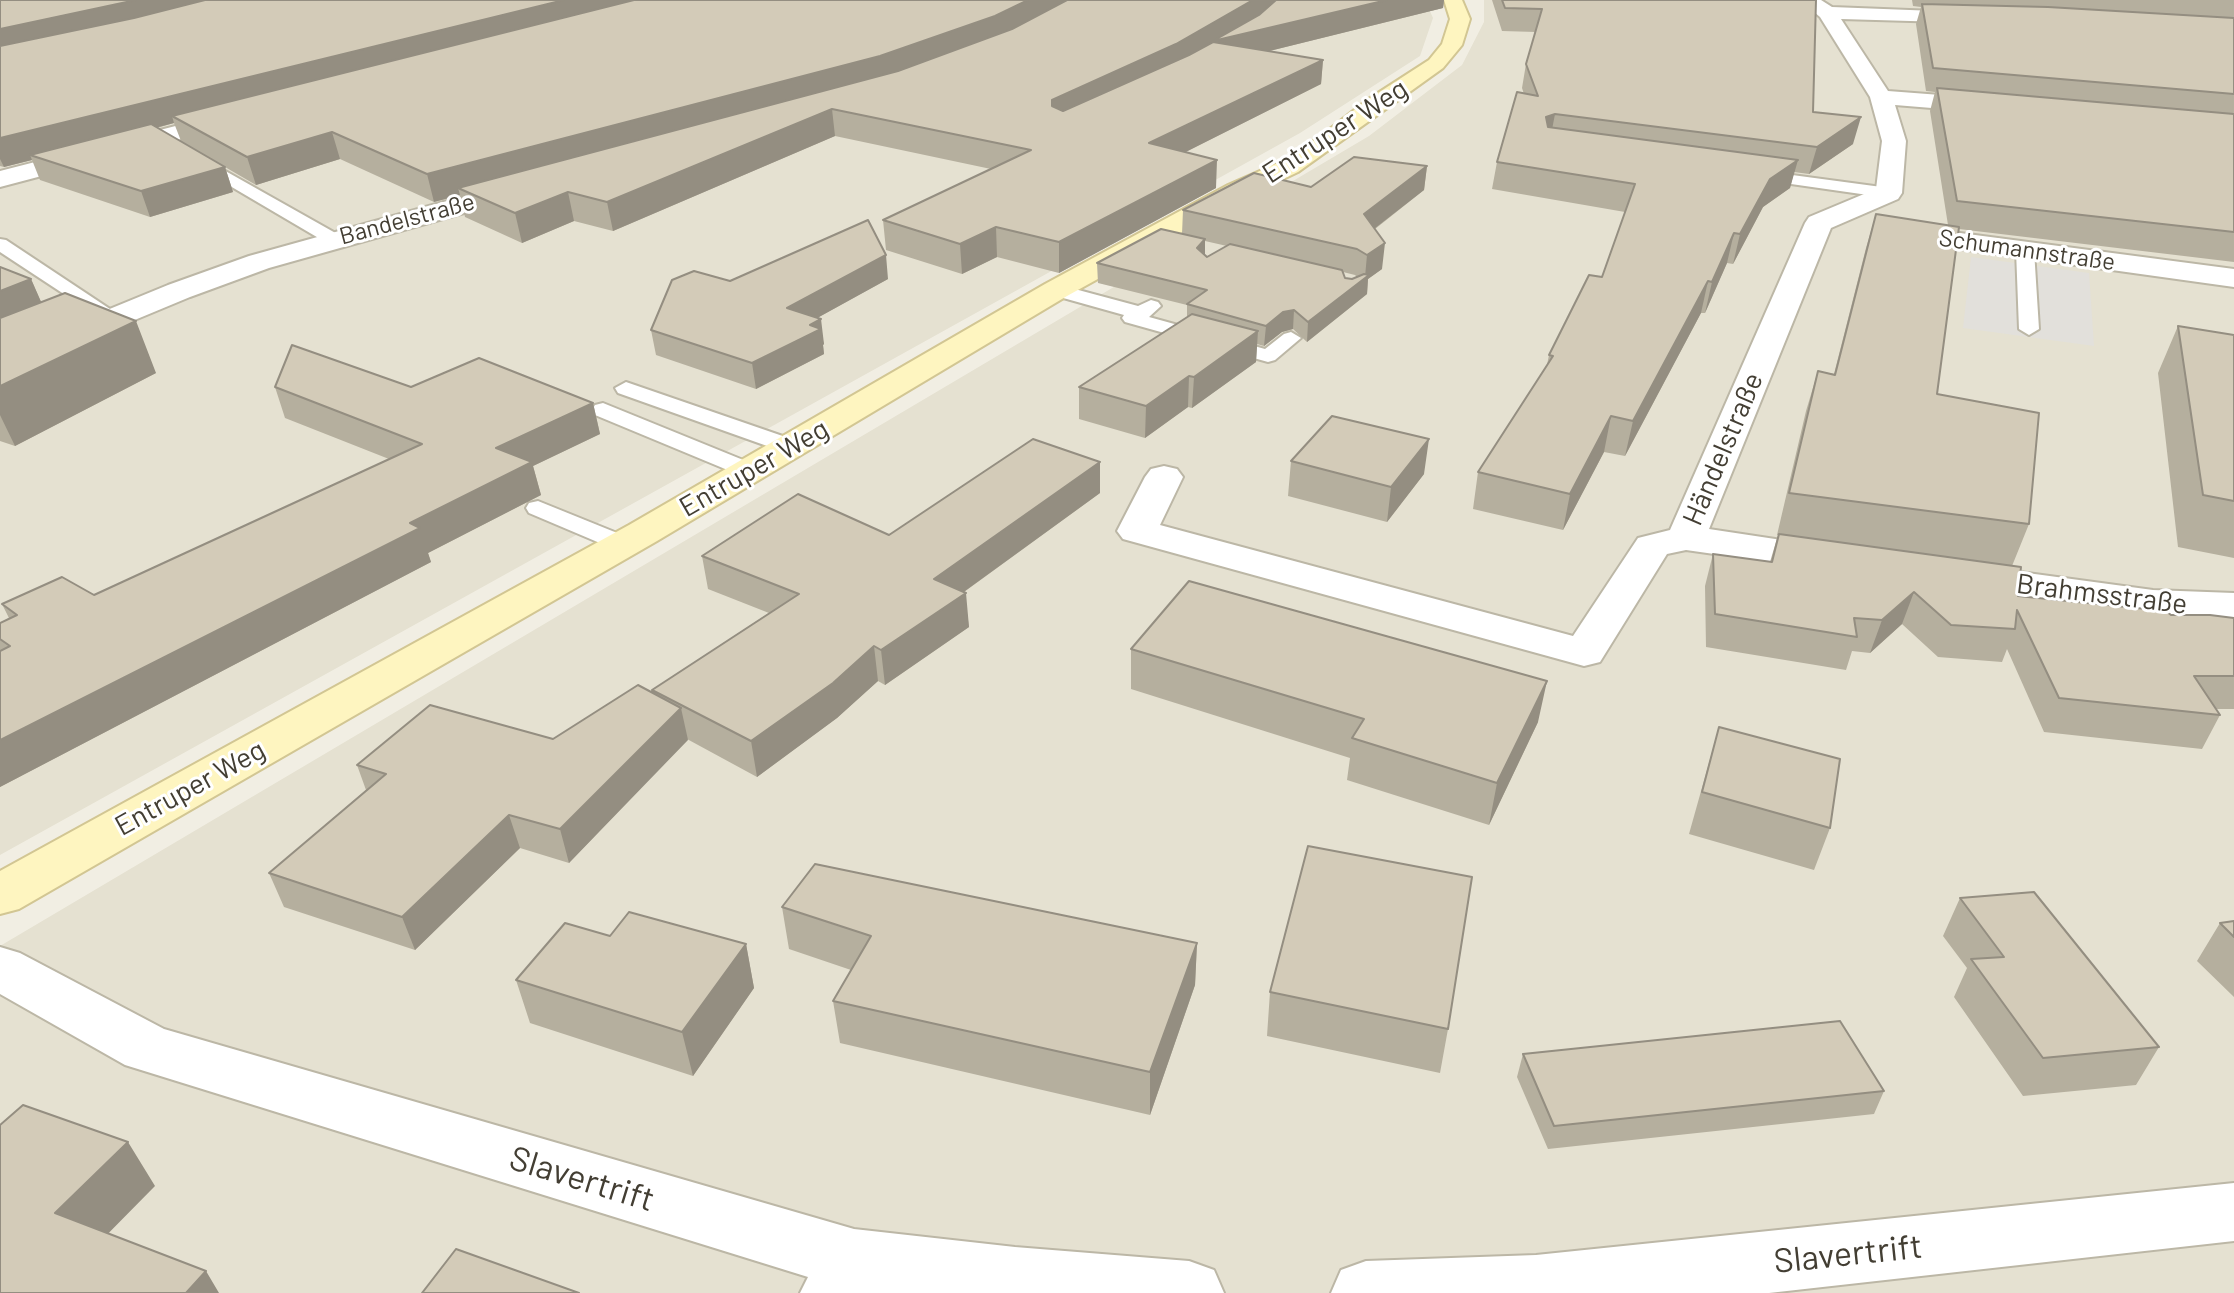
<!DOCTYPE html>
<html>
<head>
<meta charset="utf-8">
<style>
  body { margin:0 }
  canvas { display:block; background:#f1eee3 }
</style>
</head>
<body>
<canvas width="2234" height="1293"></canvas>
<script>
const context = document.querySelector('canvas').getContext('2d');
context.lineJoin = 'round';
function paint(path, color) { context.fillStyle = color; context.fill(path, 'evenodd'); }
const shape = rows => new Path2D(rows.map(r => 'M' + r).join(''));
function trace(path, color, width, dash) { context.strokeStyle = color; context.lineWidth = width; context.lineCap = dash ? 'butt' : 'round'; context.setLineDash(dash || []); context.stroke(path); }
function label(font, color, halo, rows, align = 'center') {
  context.font = font + ' Barlow,sans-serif'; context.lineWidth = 6; context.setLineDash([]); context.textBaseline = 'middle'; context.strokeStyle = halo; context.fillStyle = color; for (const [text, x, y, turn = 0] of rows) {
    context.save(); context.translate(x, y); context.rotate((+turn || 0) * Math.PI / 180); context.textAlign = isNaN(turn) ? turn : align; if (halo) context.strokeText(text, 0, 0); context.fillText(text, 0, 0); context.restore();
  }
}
paint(shape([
  [0,0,1425,0,1433,18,1420,56,1300,133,0,855],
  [1484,0,2234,0,2234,1293,0,1293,0,946,1369,136,1462,65,1484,22]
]), '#e5e1d1');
paint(shape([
  [1971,257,2089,273,2094,346,1963,328]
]), '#e2e0db');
const lane = shape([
  [197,155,339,235,342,239,339,243,327,243,191,163,189,160,197,155],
  [1755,170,1889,188,1897,193,1889,198,1749,178,1747,175,1755,170],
  [0,239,6,240,125,319,115,325,108,323,0,252,0,239],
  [2025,245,2034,250,2039,329,2029,335,2019,329,2016,250,2025,245],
  [1056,284,1138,306,1151,300,1158,302,1161,306,1149,317,1265,349,1284,334,1291,332,1301,338,1275,360,1268,362,1125,322,1122,318,1124,315,1049,294,1046,290,1056,284],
  [626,382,800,442,804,447,800,452,784,452,618,393,615,388,626,382],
  [603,403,758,466,762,471,758,476,742,476,595,415,592,410,595,405,603,403],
  [538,501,632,539,636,544,632,549,623,552,614,549,529,513,526,508,529,503,538,501]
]);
const street = shape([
  [1800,0,1821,0,1832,7,1987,13,1990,17,1980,23,1841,19,1888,91,1993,99,2001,101,2004,106,2001,111,1993,113,1895,105,1906,141,1902,193,1898,199,1831,228,1709,529,1848,550,1854,559,1848,568,1834,571,1686,550,1667,554,1600,662,1584,666,1123,539,1117,531,1145,477,1151,469,1164,466,1177,469,1183,477,1160,525,1573,636,1638,538,1670,530,1805,223,1809,217,1876,189,1882,141,1870,97,1820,17,1800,0],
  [234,111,242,113,246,118,242,123,0,187,0,171,234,111],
  [519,181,528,183,532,189,528,195,269,268,190,297,0,376,0,354,168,285,249,256,519,181],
  [1899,225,2234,269,2234,287,1889,239,1885,233,1889,227,1899,225],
  [1961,564,2153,590,2234,593,2234,619,2153,616,1946,585,1940,576,1946,567,1961,564],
  [0,947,20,953,164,1029,854,1229,1015,1247,1189,1261,1214,1270,1224,1293,800,1293,808,1277,125,1065,0,994,0,947],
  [2234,1183,2234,1241,1769,1293,1331,1293,1341,1270,1366,1261,1536,1255,2234,1183]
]);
const secondary = shape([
  [1444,0,1462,0,1470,19,1462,45,1443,68,1298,172,1246,197,1067,296,657,541,19,909,0,914,0,871,629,525,1045,284,1228,185,1280,162,1318,138,1367,100,1429,60,1442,44,1450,19,1444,0]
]);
trace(lane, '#bcb7a6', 4);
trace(street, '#bcb7a6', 4);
trace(secondary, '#d2c693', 4);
paint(lane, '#fff');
paint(street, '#fff');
paint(secondary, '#fef5c0');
paint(shape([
  [0,0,1444,0,1443,8,1269,51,1323,60,1321,84,1185,152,1216,188,1059,273,997,257,962,274,886,250,883,220,991,169,835,136,613,231,574,221,522,243,465,217,460,195,434,202,340,159,256,185,225,167,233,192,150,217,40,180,32,160,4,167,0,166],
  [174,123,181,141,157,128],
  [1492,0,1816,0,1813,112,1853,144,1809,174,1794,172,1790,188,1763,207,1733,264,1727,263,1705,313,1701,313,1625,456,1604,452,1563,530,1473,509,1478,472,1547,365,1549,355,1602,277,1625,212,1492,189,1497,162,1524,94,1522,88,1526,64,1536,32,1502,31],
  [1912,0,2234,0,2234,262,1959,229,1937,394,2029,524,2012,566,2018,596,2171,615,2234,618,2234,709,2216,709,2220,715,2202,749,2044,732,2007,649,2002,662,1938,657,1902,624,1870,653,1852,651,1846,670,1706,647,1705,586,1713,554,1770,562,1778,535,1777,535,1806,411,1818,371,1834,374,1866,248,1876,214,1948,225,1930,111,1935,92,1926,91,1916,24,1921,7,1913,6],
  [1427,166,1424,190,1375,229,1382,269,1368,279,1367,294,1307,342,1293,329,1282,332,1264,346,1257,344,1256,362,1192,408,1188,407,1145,438,1079,419,1079,387,1187,317,1187,305,1098,283,1097,263,1182,234,1183,210],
  [1205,241,1227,246,1207,257,1205,255],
  [1343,272,1355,275,1357,277,1352,279,1345,278],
  [0,267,31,279,41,302,156,373,15,446,0,441],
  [888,279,817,318,824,344,823,345,824,354,756,389,656,355,651,330,730,281],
  [2178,326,2234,335,2234,558,2178,547,2158,373],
  [275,387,411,387,593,403,600,434,533,466,541,495,428,553,431,562,0,787,0,623,9,618,2,604,94,595,389,459,285,418],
  [1291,461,1424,474,1387,522,1288,496],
  [1100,493,964,592,969,627,885,685,878,681,837,718,757,777,687,739,569,863,520,848,415,950,284,907,269,873,366,790,357,765,553,739,653,693,652,690,769,613,708,589,702,556,889,535],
  [1131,649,1538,722,1489,825,1347,780,1350,758,1131,689],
  [1719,727,1830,828,1814,870,1689,834],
  [1960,898,2159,1047,2136,1085,2023,1096,1954,997,1967,968,1943,936],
  [782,907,1197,943,1195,985,1150,1115,840,1043,833,1001,851,970,789,949],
  [2234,921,2234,997,2197,961,2220,923],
  [746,944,754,988,693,1076,530,1023,516,980],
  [1270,992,1448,1029,1440,1073,1267,1036],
  [1523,1054,1884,1091,1874,1114,1548,1149,1517,1077]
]), '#b5af9e');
paint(shape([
  [136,0,228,0,0,54,0,29],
  [564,0,647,0,172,116,174,123,39,158,30,155,32,160,4,167,0,159,0,138],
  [1028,0,1071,0,996,39,882,80,458,188,460,195,434,202,427,174],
  [1253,0,1444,0,1443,8,1213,65,1053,126,1052,100],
  [1323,60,1321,84,1148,171,1149,143],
  [832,109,835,136,613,231,607,202],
  [1555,114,1550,140,1546,117],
  [1861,117,1853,144,1809,174,1817,147],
  [332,132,340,159,256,185,247,157],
  [1217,160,1216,188,1059,273,1059,242],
  [1798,160,1790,188,1763,207,1733,264,1740,234,1770,179],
  [1427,166,1424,190,1361,239,1364,214],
  [225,167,233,192,150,217,141,191],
  [568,192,574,221,522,243,515,213],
  [996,227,997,257,962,274,960,244],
  [1734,233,1727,263,1705,313,1712,282],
  [1205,239,1205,258,1197,248],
  [1385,243,1382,269,1368,279,1367,294,1307,342,1308,322,1365,277,1367,255],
  [886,255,888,279,790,333,787,308],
  [31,279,53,329,0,351,0,291],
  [1708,281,1701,313,1625,456,1633,421],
  [1294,310,1293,329,1282,332,1264,346,1266,326,1283,312],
  [821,319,824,344,823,345,824,354,756,389,752,363,810,325],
  [136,321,156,373,15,446,0,415,0,386],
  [1258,331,1256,362,1192,408,1194,377],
  [1189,376,1188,407,1145,438,1146,406],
  [593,403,600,434,533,466,541,495,428,553,431,562,0,787,0,740,410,523,496,448],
  [1611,416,1604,452,1563,530,1570,494],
  [1429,439,1424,474,1387,522,1391,487],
  [1100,462,1100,493,936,612,934,579],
  [1914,592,1902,624,1870,653,1882,620],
  [966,593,969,627,885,685,881,650],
  [874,646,878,681,837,718,757,777,751,741],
  [1547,681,1538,722,1489,825,1497,783],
  [681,708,688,740,569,863,560,829],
  [509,815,520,848,415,950,402,917],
  [1197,943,1195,985,1150,1115,1150,1072],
  [746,944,754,988,693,1076,682,1032],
  [128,1142,155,1186,85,1257,55,1213],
  [206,1271,219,1293,186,1293]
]), '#948e81');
const building = shape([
  [0,0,136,0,0,29,0,0],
  [205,0,564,0,0,138,0,46,134,18,205,0],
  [634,0,1028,0,995,16,880,56,427,174,332,132,247,157,172,116,634,0],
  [1067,0,1253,0,1176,44,1052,100,1052,106,1063,111,1189,55,1213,42,1323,60,1149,143,1217,160,1059,242,996,227,960,244,883,220,1031,150,832,109,607,202,568,192,515,213,458,188,898,71,1012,29,1067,0],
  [1276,0,1387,0,1213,41,1259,15,1276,0],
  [1502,0,1816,0,1813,112,1861,117,1817,147,1555,114,1546,117,1548,127,1798,160,1770,179,1740,234,1734,233,1712,282,1708,281,1633,421,1611,416,1570,494,1478,472,1553,356,1549,355,1589,275,1602,277,1635,184,1497,162,1517,92,1538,96,1526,64,1542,9,1505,8,1502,0],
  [1922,4,2048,7,2234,18,2234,94,1933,68,1922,4],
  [1937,88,2234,114,2234,232,1957,201,1937,88],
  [151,124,225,167,141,191,30,155,151,124],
  [1354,157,1427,166,1364,214,1385,243,1367,255,1357,249,1183,210,1254,173,1311,187,1354,157],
  [1876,214,1959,227,1937,394,2039,413,2029,524,1789,493,1818,371,1835,375,1876,214],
  [868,220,886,255,787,308,821,319,810,325,821,329,752,363,651,330,672,280,694,271,730,281,868,220],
  [1161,229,1205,239,1197,248,1207,257,1230,244,1342,270,1345,278,1352,279,1364,274,1369,275,1308,322,1294,310,1283,312,1266,326,1187,304,1207,290,1097,263,1161,229],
  [0,267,31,279,0,291,0,267],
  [65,293,136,321,0,386,0,318,65,293],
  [1192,314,1258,331,1194,377,1189,376,1146,406,1079,387,1192,314],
  [2178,326,2234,335,2234,501,2203,495,2178,326],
  [292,345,411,387,479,358,593,403,496,448,532,462,410,523,420,528,0,740,0,651,10,646,0,639,0,623,17,615,2,604,62,577,94,595,422,444,275,387,292,345],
  [1332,416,1429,439,1391,487,1291,461,1332,416],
  [1033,439,1100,462,934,579,966,593,881,650,874,646,833,683,751,741,652,690,799,594,702,556,798,494,889,535,1033,439],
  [1779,534,2021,567,2018,596,2166,611,2171,615,2210,615,2234,618,2234,676,2194,676,2220,715,2059,698,2017,610,2015,629,1951,625,1914,592,1882,620,1854,618,1857,637,1715,614,1713,554,1772,562,1779,534],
  [1189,581,1547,681,1497,783,1352,738,1364,719,1131,649,1189,581],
  [638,685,681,708,560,829,509,815,402,917,269,873,386,774,357,765,430,705,553,739,638,685],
  [1719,727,1840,759,1830,828,1702,792,1719,727],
  [1308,846,1472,877,1448,1029,1270,992,1308,846],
  [815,864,1197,943,1150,1072,833,1001,871,936,782,907,815,864],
  [2034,892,2159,1047,2043,1058,1971,959,2004,957,1960,898,2034,892],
  [629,912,746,944,682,1032,516,980,565,923,610,936,629,912],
  [2234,921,2234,937,2220,923,2234,921],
  [1840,1021,1884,1091,1554,1126,1523,1054,1840,1021],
  [23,1105,128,1142,55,1213,206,1271,186,1293,0,1293,0,1125,23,1105],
  [456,1249,579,1293,422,1293,456,1249]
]);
paint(building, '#d3cbb8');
trace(building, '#948e81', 2);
label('24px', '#433e33', '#fff', [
  ["Bandelstraße",407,219,-15],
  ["Schumannstraße",2027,250,8]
]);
label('28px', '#433e33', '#fff', [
  ["Entruper Weg",1335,131,-33],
  ["Händelstraße",1723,449,-67],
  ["Entruper Weg",754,468,-30],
  ["Brahmsstraße",2102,594,7],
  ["Entruper Weg",190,788,-29]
]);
label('34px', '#433e33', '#fff', [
  ["Slavertrift",582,1179,17],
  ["Slavertrift",1848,1254,-6]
]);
</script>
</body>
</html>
